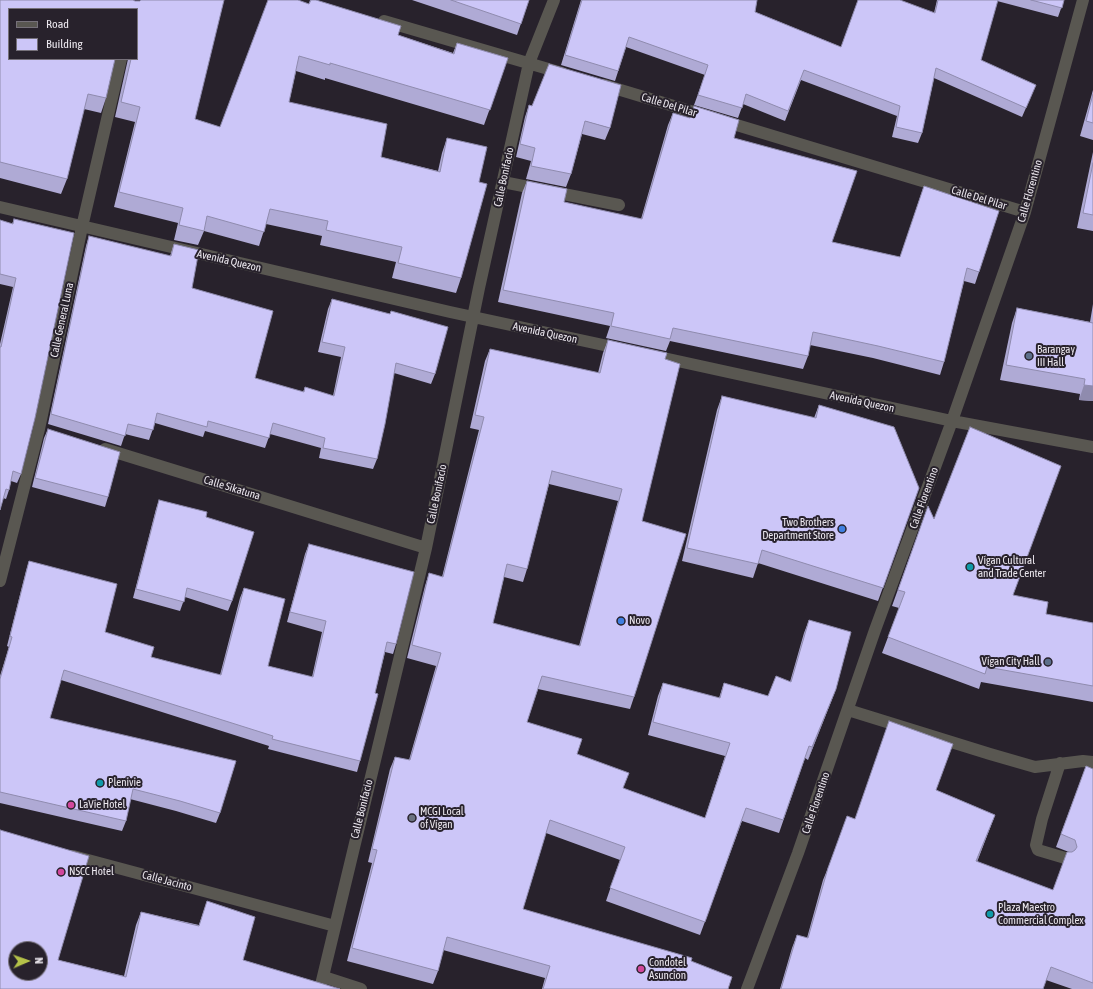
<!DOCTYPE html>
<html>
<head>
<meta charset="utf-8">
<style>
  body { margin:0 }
  #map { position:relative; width:1093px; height:989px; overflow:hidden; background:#28222c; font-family:"Asap Condensed",sans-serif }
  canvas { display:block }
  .legend { position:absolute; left:8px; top:8px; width:130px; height:52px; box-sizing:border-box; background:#28222c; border:1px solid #76717a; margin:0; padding:5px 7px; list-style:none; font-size:12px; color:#ece8ef }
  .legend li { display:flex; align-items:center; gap:8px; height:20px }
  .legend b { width:20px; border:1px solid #76717a }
  .north { position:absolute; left:8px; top:941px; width:40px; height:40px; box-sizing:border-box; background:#28222c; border:1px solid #76717a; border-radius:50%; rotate:88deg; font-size:11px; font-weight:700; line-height:16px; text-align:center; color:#ece8ef }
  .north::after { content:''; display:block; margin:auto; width:14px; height:18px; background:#b5c249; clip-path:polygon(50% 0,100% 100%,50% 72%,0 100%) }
</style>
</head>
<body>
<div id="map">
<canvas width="1093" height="989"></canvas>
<ul class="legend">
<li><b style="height:5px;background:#595751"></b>Road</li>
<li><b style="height:11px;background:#ccc6f8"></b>Building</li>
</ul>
<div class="north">N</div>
</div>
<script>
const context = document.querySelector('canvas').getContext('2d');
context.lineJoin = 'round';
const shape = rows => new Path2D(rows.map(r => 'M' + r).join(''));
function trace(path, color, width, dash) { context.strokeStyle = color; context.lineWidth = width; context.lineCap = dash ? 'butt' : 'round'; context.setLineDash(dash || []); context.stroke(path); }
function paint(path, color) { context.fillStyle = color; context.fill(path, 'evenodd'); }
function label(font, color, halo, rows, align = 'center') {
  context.font = font + ' "Asap Condensed",sans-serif'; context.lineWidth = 4; context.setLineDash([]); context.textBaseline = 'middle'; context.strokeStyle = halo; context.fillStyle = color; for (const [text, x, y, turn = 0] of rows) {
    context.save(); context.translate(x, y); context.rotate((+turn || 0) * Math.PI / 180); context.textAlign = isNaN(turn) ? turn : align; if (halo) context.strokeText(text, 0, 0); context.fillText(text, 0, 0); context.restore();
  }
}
trace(shape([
  [384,21,562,73],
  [604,85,1025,212],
  [503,182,619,205],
  [0,207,450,312,622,349],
  [650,355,952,421,1093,447],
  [105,449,426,548],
  [0,581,39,429,82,227,121,59],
  [848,710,990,754,1035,767,1083,761,1093,762],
  [1060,763,1042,819,1036,845,1038,850,1065,858],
  [73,856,335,926],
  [324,977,361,989],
  [320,989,426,548,479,288,529,63,554,0],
  [747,989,798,853,875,630,952,421,1025,212,1083,0]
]), '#595751', 12);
paint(shape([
  [0,0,133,0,195,119,220,127,309,4,310,0,398,35,453,53,457,43,508,58,484,125,325,78,325,80,296,71,289,102,381,157,438,171,442,153,447,138,479,182,461,278,456,293,392,278,396,262,320,245,322,236,266,224,259,246,204,231,198,245,174,240,178,223,114,207,135,122,115,117,128,59,137,59,137,9,9,9,106,98,101,113,84,109,67,179,61,194,0,178],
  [412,0,529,0,517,35],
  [581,0,757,0,755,12,841,47,934,13,937,0,1064,0,1058,17,997,1,981,60,1032,94,1022,117,934,78,922,133,918,143,892,137,897,116,801,80,785,121,743,104,738,118,694,105,705,75,626,47,615,81,561,65],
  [1093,90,1093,140,1080,136],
  [529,105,610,128,605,140,582,134,571,174,566,187,526,179,531,161,516,157,525,117],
  [673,113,734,138,832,242,900,257,924,186,979,272,975,284,964,281,944,362,940,375,873,358,810,345,808,356,803,369,670,341,666,351,606,338,610,326,498,302,522,193,527,181,564,202,641,219,668,125],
  [1093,152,1093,231,1077,228],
  [14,219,74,233,21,474,17,483,11,481,9,490,6,499,3,498,0,510,0,344,13,287,0,284,0,220,12,224],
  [89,236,170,256,174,244,192,288,255,378,303,392,305,387,333,396,341,357,318,352,328,309,332,299,435,374,431,384,394,373,377,459,373,469,319,458,321,448,270,434,265,448,205,431,203,437,155,423,149,440,125,434,121,446,48,424,86,246],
  [1093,304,1093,401,1079,400,1080,394,1000,380,1012,323,1017,308,1090,322],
  [608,340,665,359,642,521,634,697,630,709,538,689,527,722,577,754,623,788,705,818,725,756,648,735,658,696,663,683,719,698,724,683,768,696,790,682,804,633,809,620,836,689,808,760,805,758,779,833,742,821,700,935,606,901,620,860,546,833,523,909,691,961,728,989,542,989,545,978,443,950,438,971,433,984,347,961,372,863,368,862,390,769,395,757,409,760,436,666,407,658,425,586,429,573,442,577,479,430,470,428,485,361,490,349,598,373,603,353],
  [549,484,618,501,579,646,493,623,504,577,523,582,527,569],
  [722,396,814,418,819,405,919,488,878,601,758,563,753,578,682,561,717,410],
  [48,429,108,497,105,507,32,487,44,438],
  [159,500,206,517,232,601,228,611,185,597,180,611,133,598,156,509],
  [928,506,934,519,1013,595,1046,614,1093,623,1093,702,981,682,979,689,882,653,899,608,892,606],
  [309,544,396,644,393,654,385,652,375,693,360,761,357,772,268,749,269,746,61,680,50,718,220,813,216,823,176,811,130,799,126,821,122,831,0,803,0,676,9,647,7,646,26,571,29,561,105,632,151,657,220,675,240,598,244,588,268,666,312,677,322,632,287,622,305,554],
  [1086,766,1093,769,1093,989,1072,989,1046,980,1043,989,780,989,792,948,797,935,807,938,823,880,828,868,855,819,936,790,995,815,977,862,1053,890,1069,852,1056,847],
  [207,901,243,960,340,989,0,989,58,960,124,976,136,925,141,912,199,925]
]), '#afaad5');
paint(shape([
  [1084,385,1093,386,1093,401,1079,400],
  [836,689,831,702,808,760,812,747],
  [995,815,990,828,972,874,976,861]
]), '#8f8bae');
const building = shape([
  [0,0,133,0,135,1,140,1,141,0,224,0,195,119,220,127,268,0,298,0,309,4,311,0,316,0,401,26,398,35,454,54,457,43,508,58,490,110,330,63,330,65,299,56,289,102,387,124,381,157,440,172,447,138,487,147,479,182,487,184,461,278,398,263,402,247,326,230,328,221,270,209,264,232,207,216,204,231,179,225,183,208,119,192,140,107,121,102,131,59,137,59,137,9,9,9,9,59,115,59,106,98,88,94,67,179,0,162,0,0],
  [451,0,529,0,521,24,451,0],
  [582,0,757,0,755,12,841,47,858,0,900,0,935,13,938,0,998,0,981,60,1036,85,1026,108,936,68,922,133,896,127,900,106,804,70,788,111,746,94,742,108,698,95,708,65,629,37,618,71,565,55,582,0],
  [1031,0,1064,0,1062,8,1031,0],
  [549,64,621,85,610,128,585,121,571,174,531,166,535,148,520,144,529,105,532,106,549,64],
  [1093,94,1093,123,1086,121,1093,94],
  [694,106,739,120,734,138,857,171,832,242,900,257,924,186,999,211,979,272,967,268,944,362,878,346,813,332,808,356,673,328,670,339,611,326,614,313,503,290,527,181,567,189,564,202,642,219,673,113,690,118,694,106],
  [1093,163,1093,215,1083,213,1093,163],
  [14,219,74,233,35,418,21,474,13,471,9,490,6,489,0,510,0,347,1,347,16,278,0,274,0,220,13,224,14,219],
  [89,236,171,256,174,244,199,250,192,288,273,311,255,378,304,392,305,387,334,396,345,347,322,342,332,299,390,314,391,311,448,327,435,374,396,363,385,424,377,459,323,448,325,438,273,423,269,438,208,421,207,427,157,413,153,430,128,424,125,436,51,414,89,236],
  [1017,308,1093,323,1093,386,1084,385,1085,379,1006,365,1017,308],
  [608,340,667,353,665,359,680,364,642,521,686,534,634,697,542,676,527,722,582,739,577,754,629,773,623,788,705,818,730,743,653,722,663,683,720,698,724,683,768,696,776,676,791,682,809,620,851,632,836,689,812,747,809,746,783,820,746,808,705,922,610,888,625,847,550,820,523,909,692,958,691,961,732,977,728,989,543,989,550,966,447,937,438,971,352,948,377,850,372,849,395,757,410,760,441,653,412,645,429,573,443,577,484,417,475,415,490,349,600,373,608,340],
  [552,471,622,489,580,646,493,623,507,564,527,569,552,471],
  [722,396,816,418,819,405,894,427,919,488,883,588,762,550,758,564,687,548,722,396],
  [970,427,1061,466,1013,595,1048,602,1046,614,1093,623,1093,686,987,667,985,674,888,637,905,592,898,590,928,506,934,519,970,427],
  [48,429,120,452,108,497,35,478,48,429],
  [159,500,207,512,206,517,254,532,232,601,187,588,184,602,136,589,159,500],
  [309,544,414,572,396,644,387,642,375,693,378,694,360,761,272,739,273,736,64,670,50,718,236,761,220,813,180,801,133,789,126,821,0,792,0,679,12,637,10,636,29,561,117,584,105,632,154,647,151,657,221,675,244,588,285,599,268,666,313,677,326,621,290,612,309,544],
  [889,721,953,744,936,790,995,815,976,861,1053,890,1067,852,1072,852,1075,850,1077,847,1075,840,1061,834,1086,766,1093,769,1093,983,1051,967,1043,989,781,989,797,935,808,938,828,868,847,816,855,819,889,721],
  [0,830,89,856,58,960,126,977,141,912,199,926,207,901,255,917,243,960,340,989,0,989,0,830],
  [16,949,40,949,40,973,16,973,16,949]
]);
paint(building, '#ccc6f8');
trace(building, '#8f8bae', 1);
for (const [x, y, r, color] of [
  [1029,356,4,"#5c6f8a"],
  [842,529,4,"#3f7fe0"],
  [970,567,4,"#0f9aa8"],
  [621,621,4,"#3f7fe0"],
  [1048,662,4,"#5c6f8a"],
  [100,783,4,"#0f9aa8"],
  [71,805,4,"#d1479c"],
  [412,818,4,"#6b7280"],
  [61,872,4,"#d1479c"],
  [990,914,4,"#0f9aa8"],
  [641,969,4,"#d1479c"]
]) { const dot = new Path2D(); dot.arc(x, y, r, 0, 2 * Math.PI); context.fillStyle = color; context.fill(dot); trace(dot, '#28222c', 1.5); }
label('11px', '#ece8ef', '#28222c', [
  ["Calle Del Pilar",669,105,17],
  ["Calle Bonifacio",504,177,-78],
  ["Calle Florentino",1030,191,-74],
  ["Calle Del Pilar",979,198,17],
  ["Avenida Quezon",229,261,13],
  ["Calle General Luna",62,320,-78],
  ["Avenida Quezon",545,333,12],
  ["Avenida Quezon",862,402,12],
  ["Calle Sikatuna",232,488,17],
  ["Calle Bonifacio",437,494,-78],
  ["Calle Florentino",924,498,-70],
  ["Calle Florentino",816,803,-71],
  ["Calle Bonifacio",362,809,-76],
  ["Calle Jacinto",167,881,15]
]);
label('11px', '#ece8ef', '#28222c', [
  ["Barangay",1037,350],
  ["III Hall",1037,363],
  ["Two Brothers",834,523,"right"],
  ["Department Store",834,536,"right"],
  ["Vigan Cultural",978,561],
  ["and Trade Center",978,574],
  ["Novo",629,621],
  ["Vigan City Hall",1040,662,"right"],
  ["Plenivie",108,783],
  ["LaVie Hotel",79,805],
  ["MCGI Local",420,812],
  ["of Vigan",420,825],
  ["NSCC Hotel",69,872],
  ["Plaza Maestro",998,908],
  ["Commercial Complex",998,921],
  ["Condotel",649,963],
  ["Asuncion",649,976]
], 'left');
</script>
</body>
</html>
